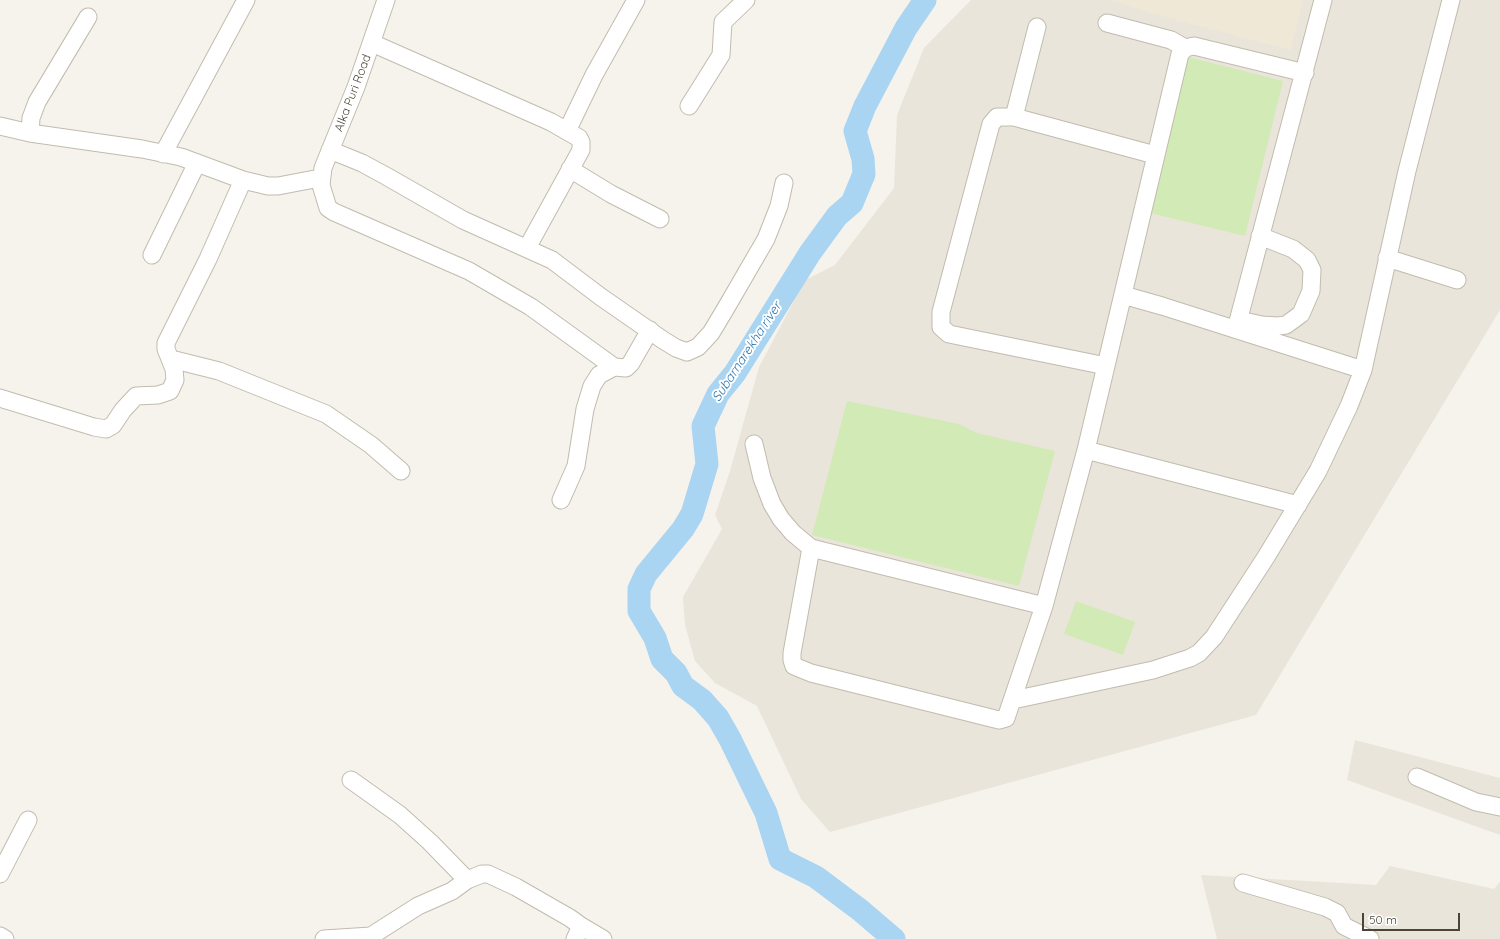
<!DOCTYPE html>
<html>
<head>
<meta charset="utf-8">
<style>
  body { margin:0 }
  #map { position:relative; width:1500px; height:939px; overflow:hidden; background:#f6f3ec; font-family:Quicksand,sans-serif }
  canvas { display:block }
  .scale { position:absolute; left:1362px; top:913px; width:98px; height:18px; box-sizing:border-box; border:2px solid #4b4439; border-top:0; padding-left:5px; font-size:12px; line-height:14px; white-space:nowrap; color:#4b4439; -webkit-text-stroke:3px #fff; paint-order:stroke }
</style>
</head>
<body>
<div id="map">
<canvas width="1500" height="939"></canvas>
<div class="scale">50 m</div>
</div>
<script>
const context = document.querySelector('canvas').getContext('2d');
context.lineJoin = 'round';
function paint(path, color) { context.fillStyle = color; context.fill(path, 'evenodd'); }
const shape = rows => new Path2D(rows.map(r => 'M' + r).join(''));
function trace(path, color, width, dash) { context.strokeStyle = color; context.lineWidth = width; context.lineCap = dash ? 'butt' : 'round'; context.setLineDash(dash || []); context.stroke(path); }
function label(font, color, halo, rows, align = 'center') {
  context.font = font + ' Quicksand,sans-serif'; context.lineWidth = 4; context.setLineDash([]); context.textBaseline = 'middle'; context.strokeStyle = halo; context.fillStyle = color; for (const [text, x, y, turn = 0] of rows) {
    context.save(); context.translate(x, y); context.rotate((+turn || 0) * Math.PI / 180); context.textAlign = isNaN(turn) ? turn : align; if (halo) context.strokeText(text, 0, 0); context.fillText(text, 0, 0); context.restore();
  }
}
paint(shape([
  [971,0,1500,0,1500,310,1256,715,830,832,801,799,757,706,715,683,695,661,685,625,683,597,722,529,715,515,730,471,759,367,805,280,835,265,894,188,897,115,924,48],
  [1355,740,1500,778,1500,835,1347,780],
  [1390,866,1494,889,1500,882,1500,939,1217,939,1201,875,1376,885]
]), '#eae5da');
paint(shape([
  [1109,0,1303,0,1291,50,1169,18]
]), '#efe8d6');
paint(shape([
  [1188,57,1283,81,1245,236,1150,213],
  [847,401,959,424,977,433,1055,451,1019,586,812,535],
  [1076,601,1135,622,1123,655,1064,634]
]), '#d2eab5');
trace(shape([
  [894,939,860,910,816,877,780,859,766,813,730,739,718,718,702,700,683,686,676,673,662,659,655,638,639,611,639,589,646,574,683,529,692,514,707,464,703,426,718,394,735,373,810,253,837,216,852,203,864,174,863,159,855,131,865,106,906,28,925,0]
]), '#a9d4f2', 23);
const minor = shape([
  [386,0,356,87,323,168,321,185,328,208,334,212,469,271,531,307,614,367],
  [1107,23,1171,40,1185,48],
  [372,43,551,122,579,138,581,142,581,150,527,248],
  [689,106,721,55,723,22,746,0],
  [1014,117,1037,27],
  [0,126,30,133,142,149,181,157,243,180,268,186,278,186,320,178],
  [567,131,594,75,636,0],
  [30,133,31,118,37,102,88,17],
  [330,150,362,163,386,176,463,220,552,260,601,297,663,340,676,348,687,352,698,347,711,333,726,308,766,239,779,206,784,183],
  [163,154,246,0],
  [570,169,611,194,660,219],
  [152,255,197,163],
  [1387,258,1457,280],
  [1123,295,1162,306,1363,370],
  [1239,320,1262,325,1278,326,1286,325,1301,314,1311,291,1312,270,1307,260,1293,249,1260,236],
  [1236,329,1323,0],
  [171,359,219,371,326,414,371,445,401,471],
  [1106,366,949,334,941,327,941,312,991,124,997,117,1014,117,1155,155],
  [0,398,94,427,106,429,113,425,123,410,136,396,158,395,170,391,175,380,174,369,166,349,166,343,208,259,243,180],
  [754,444,762,478,772,504,781,519,793,533,811,548,1044,606],
  [1086,450,1298,505],
  [561,500,576,466,585,409,592,386,599,375,614,367,626,368,631,363,650,330],
  [811,548,792,653,792,660,794,666,811,673,999,720,1006,718,1044,606,1086,450,1180,54,1185,48,1194,46,1305,73],
  [1013,700,1153,670,1190,658,1199,653,1214,637,1266,557,1318,471,1349,406,1363,370,1407,171,1451,0],
  [1417,777,1476,802,1500,807],
  [351,780,400,815,430,842,467,880,482,874,488,874,516,887,570,918,581,926,575,939],
  [0,874,28,820],
  [1243,883,1325,907,1337,913,1344,926,1370,939],
  [581,926,603,939],
  [0,936,5,939],
  [324,939,371,936,418,906,452,891,467,880]
]);
trace(minor, '#c2bbae', 19);
trace(minor, '#fff', 17);
label('12px', '#4b4439', '#fff', [
  ["Alka Puri Road",353,93,-69]
]);
label('italic 13px', '#2e7ab2', '#fff', [
  ["Subarnarekha river",747,352,-57]
]);
</script>
</body>
</html>
